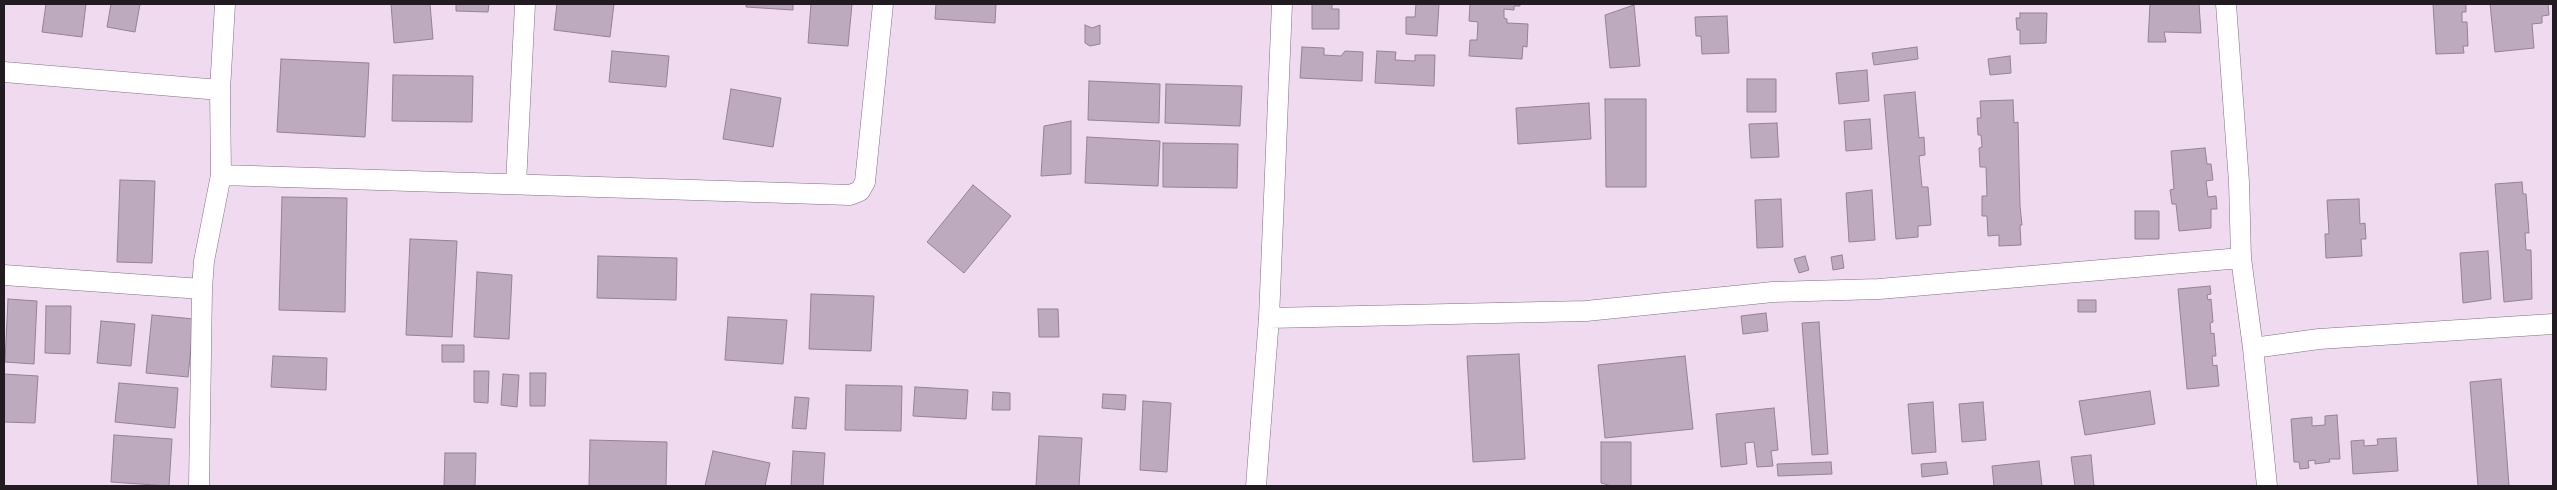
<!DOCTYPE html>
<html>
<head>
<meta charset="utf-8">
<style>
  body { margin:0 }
  #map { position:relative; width:2557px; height:490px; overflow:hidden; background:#efdaf0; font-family:"Fira Sans",sans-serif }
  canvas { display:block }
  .frame { position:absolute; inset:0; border:5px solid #221b22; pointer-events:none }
</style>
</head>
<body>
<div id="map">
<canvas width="2557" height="490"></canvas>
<div class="frame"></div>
</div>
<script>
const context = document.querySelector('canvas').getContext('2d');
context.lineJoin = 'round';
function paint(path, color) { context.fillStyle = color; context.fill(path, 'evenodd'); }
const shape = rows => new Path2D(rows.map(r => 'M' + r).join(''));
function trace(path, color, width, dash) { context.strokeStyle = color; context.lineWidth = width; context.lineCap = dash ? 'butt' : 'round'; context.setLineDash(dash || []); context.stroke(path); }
const building = shape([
  [46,4,86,4,82,37,42,32,46,4],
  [111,4,140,4,135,32,107,27,111,4],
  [391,4,430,4,433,39,394,43,391,4],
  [456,4,489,4,488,12,456,11,456,4],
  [557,4,614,4,610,37,554,30,557,4],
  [746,4,793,4,793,10,746,7,746,4],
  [811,4,852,4,848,46,808,43,811,4],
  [936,4,996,4,995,23,935,19,936,4],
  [1312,4,1332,4,1332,9,1339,9,1339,29,1312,29,1312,4],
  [1416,4,1439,4,1437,36,1406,34,1406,17,1415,17,1416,4],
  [1470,4,1520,4,1520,6,1514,6,1514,10,1504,9,1504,18,1507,19,1507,23,1528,24,1527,47,1523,46,1522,59,1469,56,1470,40,1477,40,1478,22,1469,21,1470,4],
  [2150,4,2199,4,2201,33,2164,32,2166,42,2148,42,2150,4],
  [2433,4,2466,4,2466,12,2462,12,2462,22,2467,22,2468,46,2463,46,2464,53,2436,54,2433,4],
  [2490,4,2548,4,2549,15,2542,16,2542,23,2532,24,2534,48,2495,52,2490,4],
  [1634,5,1640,66,1610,68,1605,15,1634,5],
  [2020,13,2047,13,2046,43,2020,44,2020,30,2017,30,2016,18,2020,18,2020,13],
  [1727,16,1729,53,1702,54,1701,36,1696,36,1695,17,1727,16],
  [1085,25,1092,28,1100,25,1100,44,1090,46,1085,43,1085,25],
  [1302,47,1324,48,1324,55,1341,56,1345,51,1363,52,1362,81,1300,78,1302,47],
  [1917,47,1918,59,1874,65,1872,53,1917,47],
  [612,51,669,56,666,87,609,82,612,51],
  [1377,51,1396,52,1395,60,1415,61,1415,55,1435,55,1434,86,1375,83,1377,51],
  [2010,56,2011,73,1990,75,1988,59,2010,56],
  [281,59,369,63,365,137,277,132,281,59],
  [1867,70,1869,101,1839,104,1836,73,1867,70],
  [393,75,473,76,472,122,392,121,393,75],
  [1747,79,1776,79,1776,112,1747,112,1747,79],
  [1089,81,1160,84,1159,123,1088,120,1089,81],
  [1166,84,1242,86,1240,126,1165,123,1166,84],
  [731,89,781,98,773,147,723,139,731,89],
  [1915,92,1919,138,1924,137,1925,155,1919,156,1922,187,1928,187,1931,225,1918,226,1918,237,1896,239,1884,95,1915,92],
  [1605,99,1646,99,1646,187,1606,187,1605,99],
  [2013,100,2014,123,2018,122,2020,206,2022,225,2020,225,2021,245,1999,246,1999,235,1988,236,1987,216,1982,216,1982,196,1987,196,1986,167,1980,167,1979,148,1982,147,1981,135,1978,135,1977,118,1981,118,1980,101,2013,100],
  [1589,103,1591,139,1518,144,1516,108,1589,103],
  [1870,119,1872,149,1846,151,1844,121,1870,119],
  [1071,121,1071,174,1041,176,1044,126,1071,121],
  [1777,123,1779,157,1751,158,1749,124,1777,123],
  [1087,137,1160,141,1158,186,1085,183,1087,137],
  [1163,143,1238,144,1237,188,1163,187,1163,143],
  [2205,148,2207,164,2211,164,2213,180,2206,181,2208,197,2216,196,2217,209,2211,209,2211,228,2179,231,2176,204,2172,204,2170,190,2174,189,2171,151,2205,148],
  [120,180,155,181,152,263,117,262,120,180],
  [2522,182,2523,194,2526,194,2529,233,2525,233,2526,250,2531,250,2532,299,2504,302,2495,184,2522,182],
  [973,185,1011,216,964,273,927,242,973,185],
  [1872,190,1875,240,1849,242,1846,193,1872,190],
  [282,197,347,198,345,312,279,310,282,197],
  [1781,199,1783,247,1757,248,1755,200,1781,199],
  [2359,199,2360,224,2365,223,2366,239,2361,239,2362,256,2326,258,2325,234,2329,234,2327,200,2359,199],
  [2135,211,2159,211,2159,239,2135,239,2135,211],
  [410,239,457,241,452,337,406,335,410,239],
  [2488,251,2491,299,2463,303,2460,253,2488,251],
  [1842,255,1844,268,1833,270,1831,257,1842,255],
  [598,256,677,258,676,300,597,298,598,256],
  [1805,256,1809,270,1799,273,1794,259,1805,256],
  [477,272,512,275,509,339,474,337,477,272],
  [2210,286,2211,294,2207,295,2208,300,2211,299,2213,322,2210,323,2211,334,2214,333,2216,356,2212,356,2213,366,2217,365,2219,386,2187,389,2178,289,2210,286],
  [811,294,874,296,871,351,809,349,811,294],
  [8,299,37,301,34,364,5,362,8,299],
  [2078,300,2096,300,2096,312,2078,312,2078,300],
  [46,306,71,306,70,354,45,353,46,306],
  [1038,309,1058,309,1059,337,1039,337,1038,309],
  [1766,313,1768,331,1743,334,1741,316,1766,313],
  [152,315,194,319,188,377,146,373,152,315],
  [728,317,787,320,783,364,725,360,728,317],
  [101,321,135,324,131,366,97,363,101,321],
  [1819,322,1828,454,1812,455,1802,323,1819,322],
  [442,345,464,345,464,362,442,362,442,345],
  [1519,354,1525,459,1473,462,1467,356,1519,354],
  [273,356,327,358,326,390,271,387,273,356],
  [1685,356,1693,429,1605,438,1598,365,1685,356],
  [474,371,489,371,488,403,474,402,474,371],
  [530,373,546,373,545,406,530,406,530,373],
  [4,374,38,376,35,423,4,422,4,374],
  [503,374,519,375,517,407,501,405,503,374],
  [2501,379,2509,486,2478,486,2470,382,2501,379],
  [119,383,178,388,175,428,115,422,119,383],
  [846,385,902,386,901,431,845,430,846,385],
  [915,387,968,390,966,419,913,416,915,387],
  [2150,391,2155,424,2085,435,2079,401,2150,391],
  [993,392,1010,393,1010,410,992,410,993,392],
  [1103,394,1126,395,1125,410,1102,408,1103,394],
  [795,397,809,398,806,429,792,428,795,397],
  [1143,401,1171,403,1167,472,1140,470,1143,401],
  [1933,402,1936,452,1912,454,1908,404,1933,402],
  [1983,402,1986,440,1962,442,1959,404,1983,402],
  [1774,408,1778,450,1771,451,1773,466,1757,467,1754,442,1745,443,1747,464,1721,467,1716,414,1774,408],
  [2337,415,2340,459,2329,459,2330,462,2315,464,2315,460,2308,461,2309,468,2300,469,2299,462,2294,462,2291,419,2312,417,2312,426,2325,425,2325,416,2337,415],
  [114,435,172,439,169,486,111,482,114,435],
  [1039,436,1082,438,1079,486,1036,486,1039,436],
  [2396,438,2398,471,2353,474,2351,441,2364,440,2364,446,2378,445,2377,439,2396,438],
  [590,440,667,442,666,486,589,486,590,440],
  [1601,442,1631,442,1631,486,1612,486,1601,483,1601,442],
  [713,451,770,463,765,486,705,486,713,451],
  [793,451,825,453,823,486,791,486,793,451],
  [445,453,476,453,475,486,444,486,445,453],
  [2091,455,2094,486,2075,486,2071,457,2091,455],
  [2039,461,2042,486,1994,486,1992,466,2039,461],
  [1831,462,1832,474,1778,476,1777,464,1831,462],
  [1946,462,1948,474,1922,477,1921,464,1946,462]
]);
paint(building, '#beaabf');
trace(building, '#958295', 1);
const minor = shape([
  [2226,4,2239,182,2241,258,2253,348,2267,486],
  [4,72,220,90],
  [221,175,850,195,860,191,865,182,883,4],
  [516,184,525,4],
  [4,275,202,289],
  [1269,318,1282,4],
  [2253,348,2319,339,2553,324],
  [199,486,202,289,204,261,221,175,220,90,225,4],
  [1256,486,1269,318,1586,311,1773,292,1879,289,2241,258]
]);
trace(minor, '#816f82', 21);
trace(minor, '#fff', 20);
</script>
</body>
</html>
